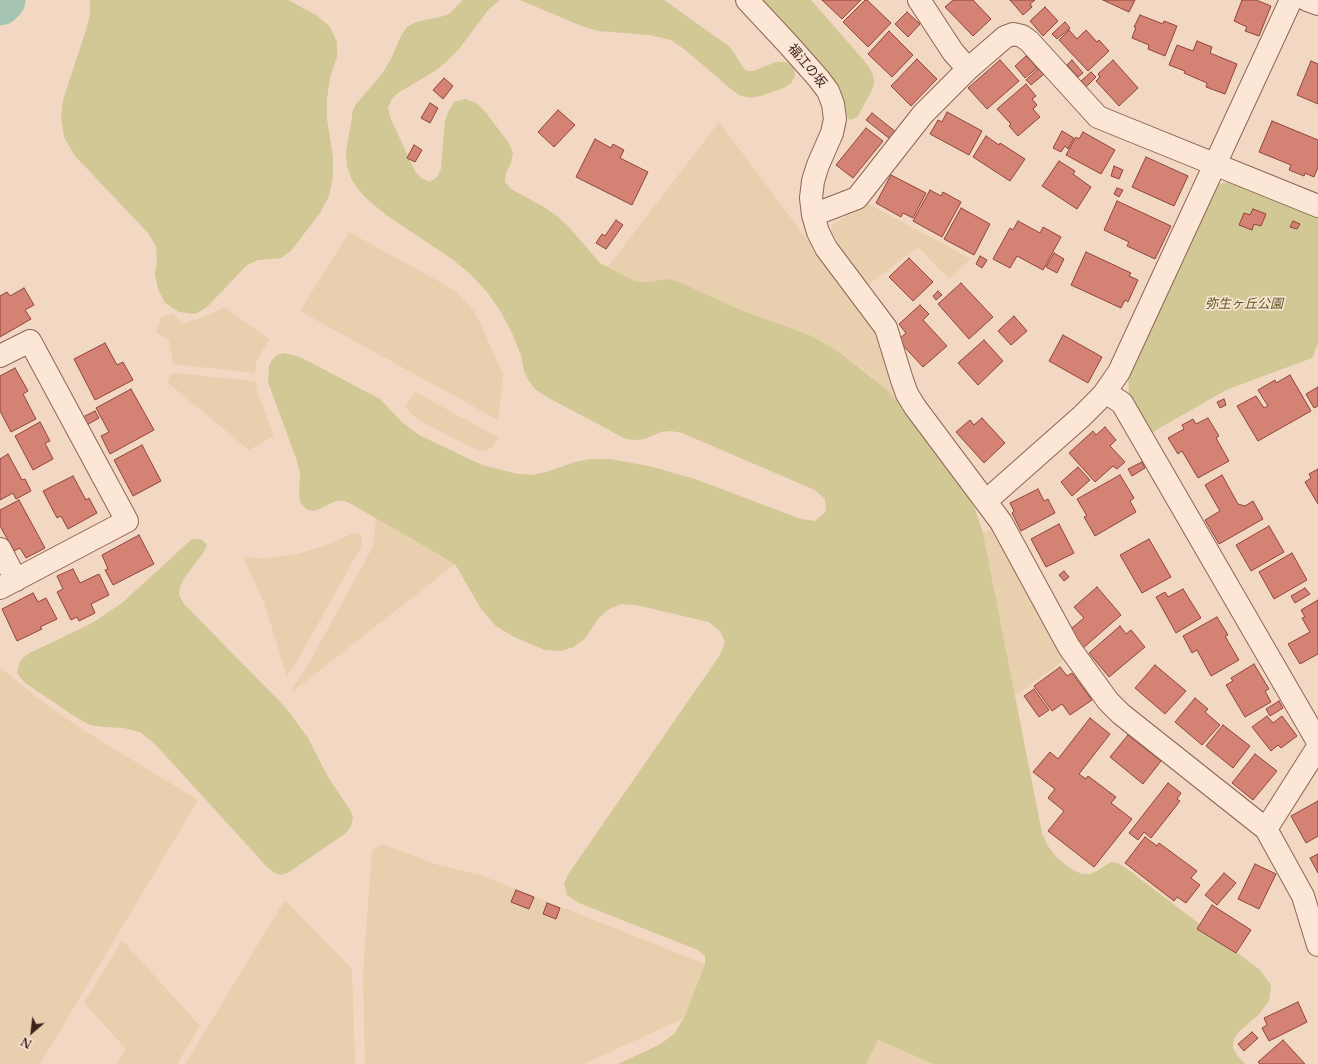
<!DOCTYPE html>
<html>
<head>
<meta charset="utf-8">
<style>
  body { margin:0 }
  #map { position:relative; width:1318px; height:1064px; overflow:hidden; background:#f2d7c2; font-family:"Libre Baskerville",serif }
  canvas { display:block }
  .north { position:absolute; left:12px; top:1012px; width:40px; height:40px; -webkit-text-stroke:3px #f9e3d2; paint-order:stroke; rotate:208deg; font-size:11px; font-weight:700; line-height:16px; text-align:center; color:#3c231d }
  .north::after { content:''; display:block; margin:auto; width:14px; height:18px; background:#3c231d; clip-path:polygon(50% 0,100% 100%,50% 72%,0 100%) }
</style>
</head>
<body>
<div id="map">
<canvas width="1318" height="1064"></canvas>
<div class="north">N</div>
</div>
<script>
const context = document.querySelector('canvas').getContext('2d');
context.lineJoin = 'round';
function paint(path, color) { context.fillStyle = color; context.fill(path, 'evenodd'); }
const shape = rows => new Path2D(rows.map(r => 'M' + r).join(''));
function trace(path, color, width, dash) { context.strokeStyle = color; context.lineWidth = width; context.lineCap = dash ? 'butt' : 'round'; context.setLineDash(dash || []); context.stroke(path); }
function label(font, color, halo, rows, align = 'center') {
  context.font = font + ' "Libre Baskerville","Noto Sans JP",serif'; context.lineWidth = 3.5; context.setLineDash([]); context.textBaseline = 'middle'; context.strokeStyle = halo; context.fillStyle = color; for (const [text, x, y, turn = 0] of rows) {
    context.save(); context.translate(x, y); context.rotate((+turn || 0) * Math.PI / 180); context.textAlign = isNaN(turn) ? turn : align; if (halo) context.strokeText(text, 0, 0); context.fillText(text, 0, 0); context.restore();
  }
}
paint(shape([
  [719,122,877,333,898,402,885,388,871,376,839,352,812,336,785,326,738,309,667,279,646,282,634,281,607,268],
  [867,203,971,259,949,279,918,247,868,285,830,235,832,225],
  [349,232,447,286,457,293,474,311,480,323,499,365,503,375,498,420,300,311],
  [224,307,269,339,256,362,255,373,173,364,169,340,156,332,161,317,173,314,182,324,213,313],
  [172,373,255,381,258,395,274,436,249,450,167,382],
  [415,392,499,438,492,447,488,450,483,451,469,446,426,424,418,420,405,407],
  [376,518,455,564,292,692,293,687,307,667,370,552,373,545],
  [992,528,1052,639,1064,660,1015,696,983,533],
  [354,533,357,533,362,535,362,542,361,547,297,661,287,676,264,603,243,556,253,558,268,558,297,554,324,546],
  [0,667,36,697,83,730,198,800,40,1064,0,1064],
  [382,844,438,865,480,875,705,964,684,1018,584,1064,365,1064,363,974,372,850],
  [285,900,352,969,355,1064,185,1064],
  [122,940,200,1026,177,1064,117,1064,126,1049,84,1003],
  [878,1040,934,1064,866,1064]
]), '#e8cfae');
paint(shape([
  [90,0,288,0,316,15,330,27,337,42,337,57,330,77,327,99,327,119,333,157,333,177,329,196,320,213,291,251,281,258,257,260,246,266,207,307,195,314,179,312,165,303,158,289,155,274,157,260,156,246,148,233,75,156,64,137,61,118,63,100,86,30,90,15],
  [463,0,500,0,489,9,459,49,448,60,435,71,398,93,392,99,388,108,390,117,415,171,421,178,430,182,437,177,441,169,445,121,448,112,454,102,465,99,476,103,484,110,508,142,513,152,511,163,506,173,505,182,511,189,544,207,557,216,568,226,600,263,634,281,646,282,667,279,679,282,738,309,785,326,812,336,839,352,885,388,898,402,962,487,975,509,983,533,1042,833,1048,846,1057,858,1073,870,1082,874,1090,874,1097,871,1111,862,1118,863,1126,868,1260,970,1271,985,1269,1001,1259,1014,1239,1032,1234,1039,1233,1048,1237,1055,1245,1064,934,1064,878,1040,866,1064,618,1064,659,1045,674,1034,684,1018,705,964,705,956,698,950,579,903,567,895,564,884,569,873,720,655,725,642,720,631,709,622,636,605,622,604,609,609,599,618,585,638,574,647,561,651,545,650,514,637,496,626,481,609,455,564,353,505,345,501,335,501,320,509,313,511,306,509,300,502,299,495,300,473,297,461,268,382,269,366,272,360,277,355,283,353,293,355,304,359,380,399,403,423,419,435,482,465,518,474,533,475,546,472,575,462,591,459,610,459,653,467,695,479,801,519,815,521,826,511,825,499,815,490,682,433,671,431,661,432,644,439,636,440,626,439,547,397,536,390,529,381,524,371,521,355,512,333,501,312,487,292,470,274,452,259,386,215,366,198,357,188,351,178,347,166,346,153,353,110,356,104,381,75,390,61,401,36,407,27,416,22,440,17,449,14],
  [520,0,664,0,730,47,744,69,748,71,753,71,776,62,787,62,794,68,795,76,791,83,784,88,760,96,751,98,741,96,732,90,688,52,671,40,649,35,598,31,579,25],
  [763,0,811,0,855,50,869,67,873,75,874,82,873,88,858,116,855,118,850,120,847,117,845,112,844,102,837,85,827,72],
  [1228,181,1318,218,1318,344,1312,358,1226,390,1151,433,1129,394,1128,379,1218,185],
  [192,539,201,539,207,545,204,552,185,577,180,587,179,595,184,604,286,708,308,738,328,777,350,810,353,818,351,826,346,833,289,872,282,875,275,873,268,868,154,743,140,732,124,728,104,727,90,725,74,716,24,682,17,673,20,661,28,654,92,623,122,603]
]), '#d1c895');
trace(shape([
  [0,4,4,0]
]), '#a5c4b2', 43);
const building = shape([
  [822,0,861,0,842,19,822,0],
  [865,0,867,0,891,23,868,47,843,22,865,0],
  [953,0,973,0,991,19,973,36,945,7,953,0],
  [1010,0,1035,0,1030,4,1032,7,1023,15,1010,0],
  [1103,0,1135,0,1129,12,1103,0],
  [1242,0,1256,0,1271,6,1259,36,1245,31,1247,27,1234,21,1242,0],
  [1045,7,1058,21,1043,36,1030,21,1045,7],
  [907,12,920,24,908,37,895,24,907,12],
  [1140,15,1163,24,1164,21,1177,26,1165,56,1148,49,1149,45,1132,38,1136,27,1134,27,1140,15],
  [1065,22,1070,28,1057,39,1052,34,1065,22],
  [1069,30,1077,39,1086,30,1097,42,1099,40,1109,51,1088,71,1059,40,1069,30],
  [889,31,913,55,892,77,868,54,889,31],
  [1197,41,1212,47,1210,53,1237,64,1225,94,1206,87,1207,83,1184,73,1185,71,1169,65,1177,45,1193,51,1197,41],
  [1026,56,1037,68,1025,78,1015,66,1026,56],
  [917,59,937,79,911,106,891,86,917,59],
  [1000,60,1019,81,987,109,968,88,1000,60],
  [1072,60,1083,73,1078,77,1067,65,1072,60],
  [1113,60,1138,88,1119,106,1096,81,1100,77,1098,74,1113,60],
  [1311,61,1318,64,1318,104,1297,95,1311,61],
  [1038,69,1044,74,1031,85,1026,80,1038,69],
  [1091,72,1096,77,1086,87,1081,81,1091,72],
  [444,78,453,86,443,99,433,90,444,78],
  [1026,84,1036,96,1032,99,1037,105,1033,109,1040,117,1018,136,1009,126,1011,124,997,109,1026,84],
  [430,103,438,108,430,123,421,118,430,103],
  [558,110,575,125,554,147,538,132,558,110],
  [947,112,982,131,969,155,930,134,938,120,942,122,947,112],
  [872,113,896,132,890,139,866,120,872,113],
  [1272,121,1318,140,1318,167,1314,177,1305,173,1304,176,1289,170,1291,165,1259,152,1272,121],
  [866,128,883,141,853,178,836,165,866,128],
  [1062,131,1074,138,1068,149,1065,146,1061,152,1053,148,1062,131],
  [1083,132,1115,150,1101,174,1066,155,1076,137,1079,139,1083,132],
  [986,136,999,145,1000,143,1025,159,1010,181,973,157,986,136],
  [595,139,611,148,613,144,624,150,620,158,648,172,632,205,576,177,595,139],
  [414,145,422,150,415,162,407,158,414,145],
  [1146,157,1188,176,1174,206,1132,187,1146,157],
  [1059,161,1075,171,1073,174,1091,187,1077,209,1042,186,1059,161],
  [1114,166,1123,170,1119,179,1111,176,1114,166],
  [891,175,926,193,913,218,903,213,901,217,876,203,891,175],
  [1117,188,1123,190,1119,197,1114,194,1117,188],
  [930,190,941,196,943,192,961,202,942,237,913,221,930,190],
  [1117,201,1171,226,1155,259,1127,246,1129,242,1104,230,1117,201],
  [961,208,990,224,974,255,944,239,961,208],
  [1253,209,1266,214,1261,226,1254,224,1252,230,1239,225,1244,213,1250,215,1253,209],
  [616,220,623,225,606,249,596,243,602,234,605,236,616,220],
  [1018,221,1040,233,1043,227,1061,237,1043,270,1017,256,1010,268,993,259,1010,228,1013,230,1018,221],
  [1293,221,1300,224,1297,229,1290,227,1293,221],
  [1086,252,1131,273,1129,276,1138,280,1128,302,1125,300,1121,308,1071,285,1086,252],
  [1054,253,1064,259,1057,273,1046,267,1054,253],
  [980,256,987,260,982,268,976,264,980,256],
  [909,258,933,282,913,301,889,277,909,258],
  [961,283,993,317,969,339,938,304,961,283],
  [24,288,34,305,25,310,31,319,0,337,0,296,7,292,10,296,24,288],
  [938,291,942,295,936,300,933,296,938,291],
  [920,305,929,314,923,320,947,346,923,367,898,340,906,333,899,324,920,305],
  [1014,316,1027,331,1011,345,998,331,1014,316],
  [1063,335,1102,357,1088,383,1049,361,1063,335],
  [984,340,1003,361,978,385,958,363,984,340],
  [105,343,117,365,123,362,133,380,95,400,74,359,105,343],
  [15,368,28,391,23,394,36,419,11,432,0,411,0,376,15,368],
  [1290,375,1311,411,1258,441,1237,406,1256,396,1264,408,1268,406,1258,390,1275,380,1276,383,1290,375],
  [1318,387,1318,406,1314,408,1306,394,1318,387],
  [131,389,154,430,110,454,101,436,109,432,96,408,131,389],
  [1224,399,1226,405,1220,408,1217,402,1224,399],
  [95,411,99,418,85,426,81,418,95,411],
  [982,418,1005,443,984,463,956,432,970,420,974,425,982,418],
  [1208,418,1219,436,1216,438,1229,461,1198,478,1182,451,1178,454,1168,438,1184,429,1182,425,1193,419,1196,424,1208,418],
  [40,422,50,441,45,443,53,459,33,470,15,436,40,422],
  [1105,427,1116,440,1110,446,1125,462,1117,469,1113,466,1095,482,1069,453,1093,431,1096,435,1105,427],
  [142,445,161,481,133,496,114,460,142,445],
  [8,454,22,480,25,479,31,491,16,499,13,493,0,500,0,459,8,454],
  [1142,462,1145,468,1132,476,1128,469,1142,462],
  [1078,467,1090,480,1072,496,1061,482,1078,467],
  [1318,469,1318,504,1305,482,1311,478,1309,474,1318,469],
  [1120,475,1134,498,1130,501,1136,512,1095,536,1084,517,1087,516,1077,499,1120,475],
  [1222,475,1238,504,1245,506,1253,501,1263,519,1219,544,1205,520,1220,511,1205,485,1222,475],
  [73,476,86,500,89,498,97,513,68,529,61,516,57,518,43,491,73,476],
  [1038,489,1044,501,1048,499,1055,513,1021,531,1012,513,1014,511,1010,503,1038,489],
  [19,500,45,548,26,558,20,548,14,551,0,526,0,510,19,500],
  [1059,524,1074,553,1046,567,1031,539,1059,524],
  [1269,526,1284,552,1251,571,1236,545,1269,526],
  [139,535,154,564,113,585,105,570,108,569,102,555,139,535],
  [1149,539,1171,577,1142,593,1120,555,1149,539],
  [1292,553,1307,580,1274,599,1259,572,1292,553],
  [73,569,80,583,99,574,109,595,91,604,95,613,79,621,77,617,71,620,57,592,63,589,57,576,73,569],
  [1064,571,1069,577,1064,581,1059,575,1064,571],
  [1097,587,1121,615,1082,649,1067,632,1084,618,1074,607,1097,587],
  [1305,588,1310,594,1295,603,1291,596,1305,588],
  [1183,589,1201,618,1176,633,1156,597,1165,592,1168,597,1183,589],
  [33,593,38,602,46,598,57,619,40,627,42,629,17,641,2,609,33,593],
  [1318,600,1318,654,1300,664,1288,644,1310,632,1302,618,1305,617,1301,610,1318,600],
  [1217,617,1228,635,1225,636,1239,660,1211,676,1197,650,1192,653,1183,636,1217,617],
  [1120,626,1126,634,1131,630,1145,647,1109,677,1089,653,1120,626],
  [1254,664,1269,689,1265,691,1271,702,1245,717,1226,685,1233,681,1231,678,1254,664],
  [1155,665,1186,691,1165,714,1135,688,1155,665],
  [1060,667,1067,676,1072,673,1092,700,1070,715,1062,704,1052,711,1034,686,1060,667],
  [1034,689,1049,710,1039,717,1024,696,1034,689],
  [1195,698,1208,709,1205,712,1220,725,1202,745,1175,722,1195,698],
  [1279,701,1283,708,1270,716,1266,709,1279,701],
  [1267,716,1273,723,1282,716,1297,736,1281,748,1278,745,1271,751,1252,727,1267,716],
  [1090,718,1110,734,1079,774,1086,779,1088,776,1116,797,1111,803,1132,819,1094,867,1048,831,1064,811,1048,798,1055,789,1033,772,1050,752,1058,759,1090,718],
  [1223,725,1250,746,1233,768,1206,746,1223,725],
  [1128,735,1161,761,1143,784,1110,757,1128,735],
  [1255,754,1277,771,1253,800,1232,783,1255,754],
  [1168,783,1181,793,1177,799,1180,801,1151,838,1144,832,1138,840,1129,833,1168,783],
  [1318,801,1318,836,1306,843,1291,816,1318,801],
  [1145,837,1157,846,1159,843,1197,871,1191,878,1200,885,1186,903,1177,897,1174,901,1125,863,1145,837],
  [1318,854,1318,873,1310,858,1318,854],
  [1255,864,1276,874,1259,909,1238,899,1255,864],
  [1224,873,1236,883,1217,905,1205,895,1224,873],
  [516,890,534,897,529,909,511,902,516,890],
  [547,903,560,908,556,919,543,914,547,903],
  [1212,905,1251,930,1236,953,1197,929,1212,905],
  [1298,1002,1307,1022,1269,1041,1262,1028,1267,1025,1264,1018,1298,1002],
  [1252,1032,1258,1038,1244,1051,1238,1044,1252,1032],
  [1283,1040,1305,1064,1260,1064,1258,1062,1283,1040]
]);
paint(building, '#d38274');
trace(building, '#8f453b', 1);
const minor = shape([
  [747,0,788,44,819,79,828,91,833,104,835,119,832,133,818,165,813,181,811,198,813,215,818,232,826,248,886,328,902,380,907,394,915,407,1001,522,1069,647,1108,701,1121,714,1266,829,1303,896,1318,945],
  [919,0,953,52,968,69],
  [1307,0,1318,4],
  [813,215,857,198,923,114,968,69,1005,37,1013,34,1022,36,1029,41,1098,117,1318,206],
  [0,356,30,341,127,521,0,588],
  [1105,392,1122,403,1318,742],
  [986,501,1082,416,1103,395,1119,372,1291,0],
  [0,549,16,580],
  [1266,829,1318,747]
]);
trace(minor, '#8e6557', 24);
trace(minor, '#fce6d6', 22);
label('13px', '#3c231d', '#f9e3d2', [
  ["福江の坂",807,66,50]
]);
label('italic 13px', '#5a5921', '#f9e3d2', [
  ["弥生ヶ丘公園",1244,304]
]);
</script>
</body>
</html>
